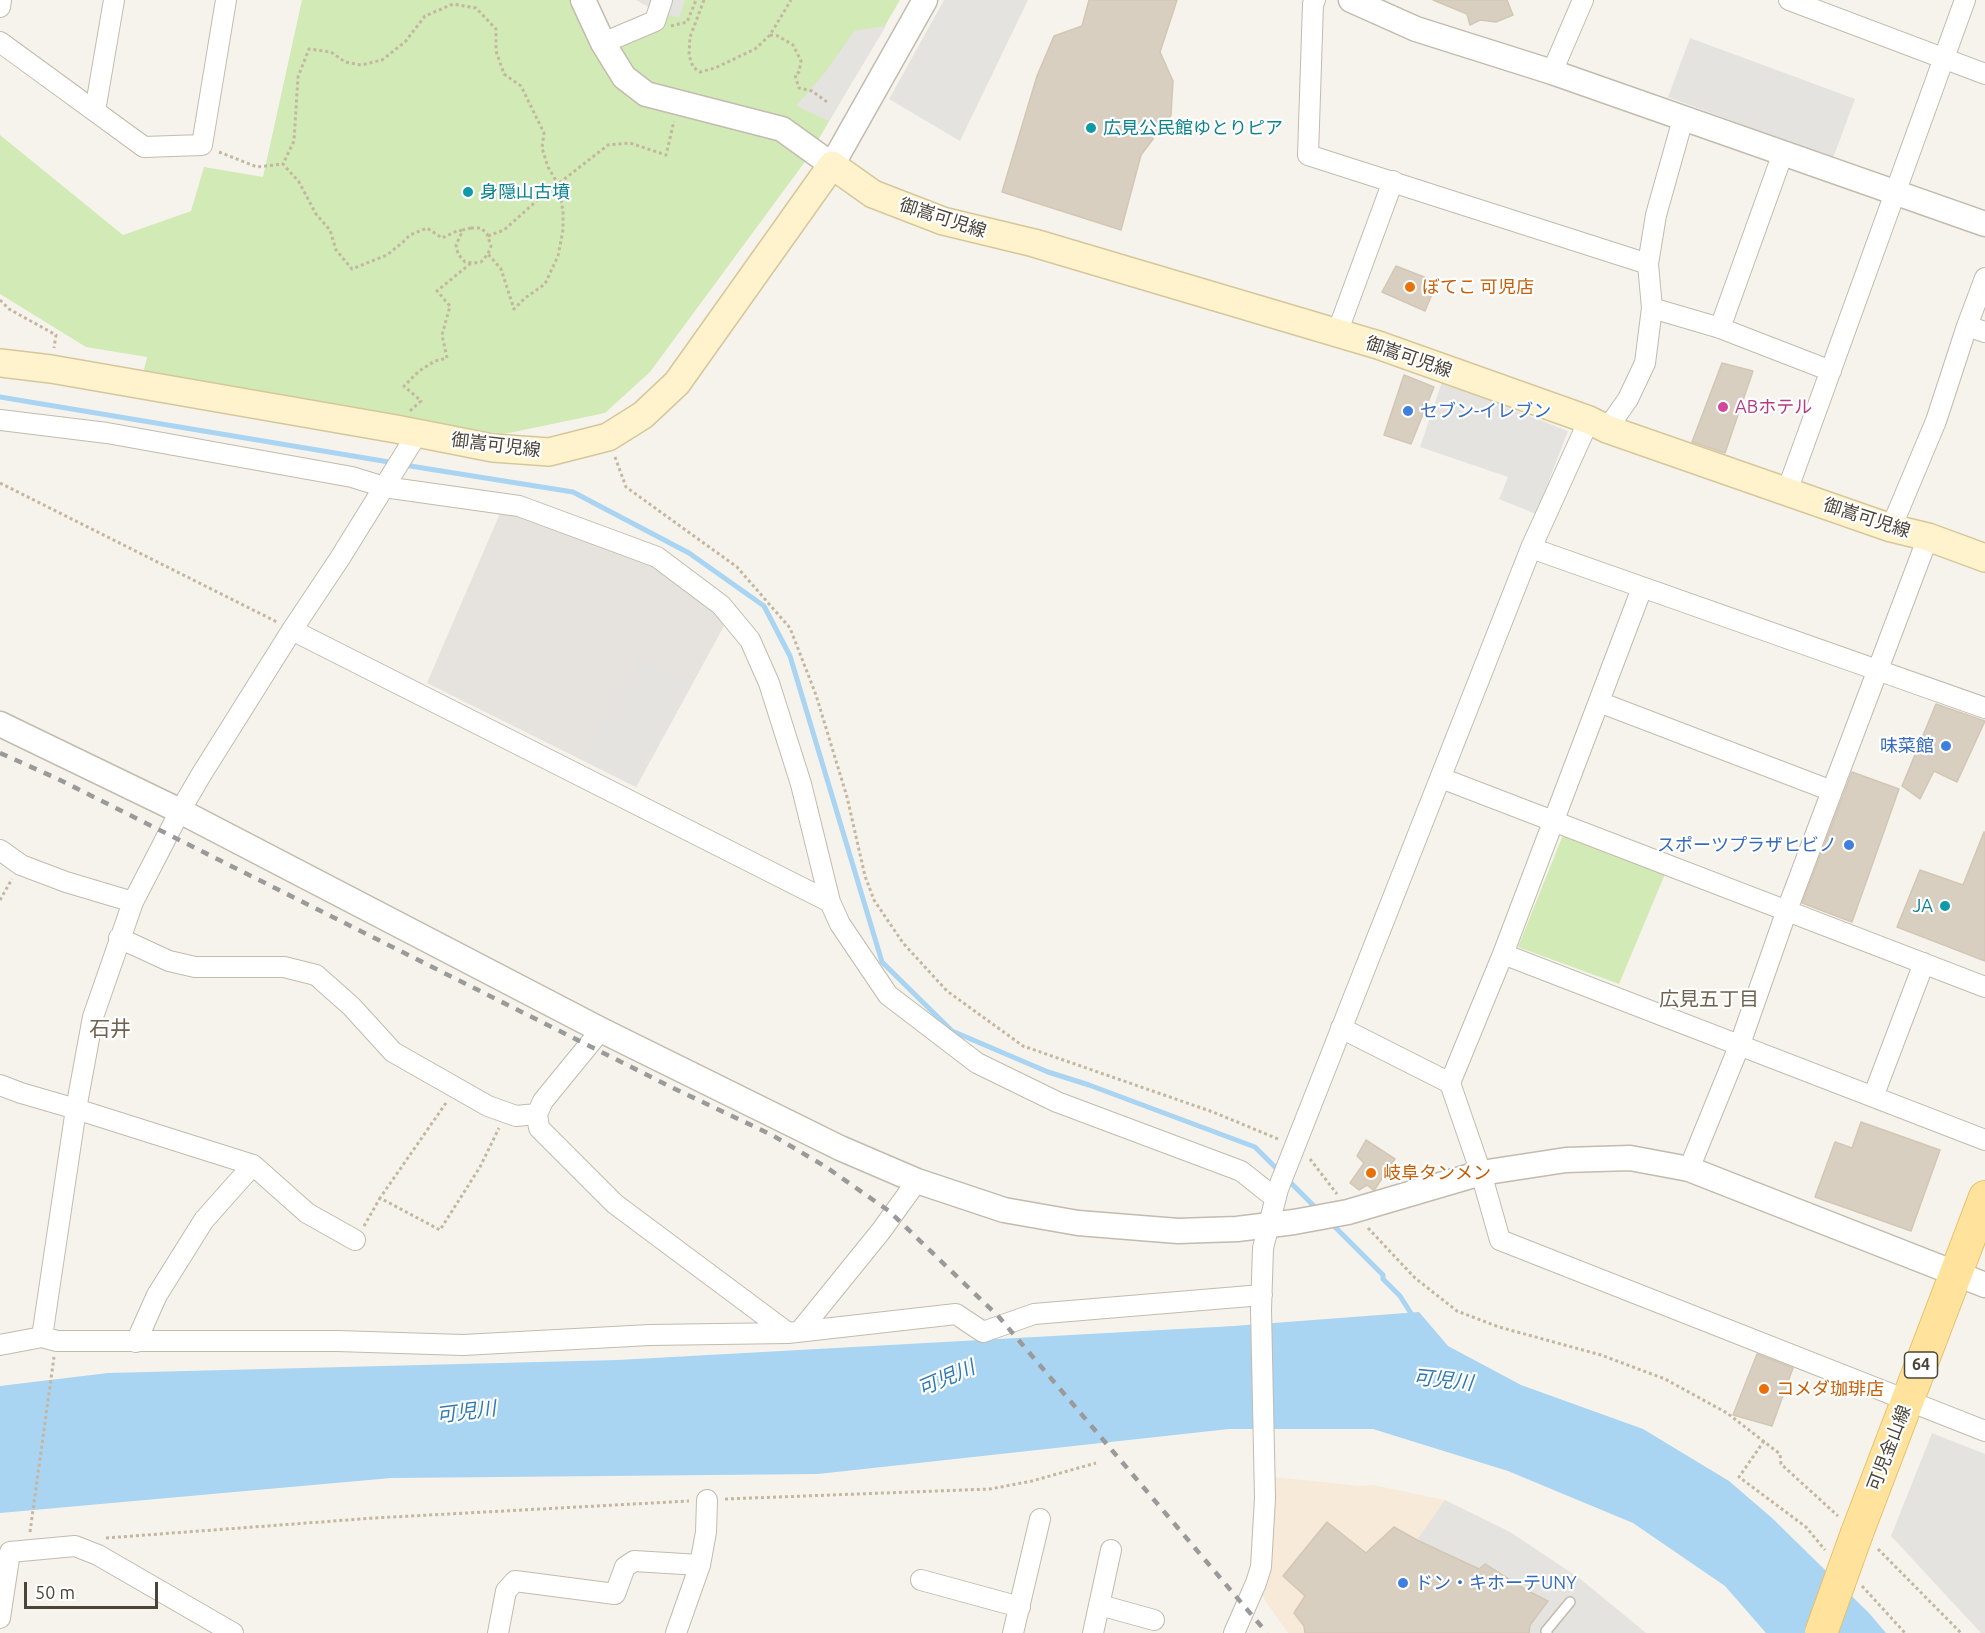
<!DOCTYPE html>
<html>
<head>
<meta charset="utf-8">
<style>
  body { margin:0 }
  #map { position:relative; width:1985px; height:1633px; overflow:hidden; background:#f6f3ec; font-family:Ubuntu,sans-serif }
  canvas { display:block }
  .scale { position:absolute; left:24px; top:1582px; width:134px; height:27px; box-sizing:border-box; border:3px solid #4b4439; border-top:0; padding-left:8px; font-size:18px; line-height:21px; white-space:nowrap; color:#4b4439; -webkit-text-stroke:4px #fff; paint-order:stroke }
</style>
</head>
<body>
<div id="map">
<canvas width="1985" height="1633"></canvas>
<div class="scale">50 m</div>
</div>
<script>
const context = document.querySelector('canvas').getContext('2d');
context.lineJoin = 'round';
function paint(path, color) { context.fillStyle = color; context.fill(path, 'evenodd'); }
const shape = rows => new Path2D(rows.map(r => 'M' + r).join(''));
function trace(path, color, width, dash) { context.strokeStyle = color; context.lineWidth = width; context.lineCap = dash ? 'butt' : 'round'; context.setLineDash(dash || []); context.stroke(path); }
function label(font, color, halo, rows, align = 'center') {
  context.font = font + ' Ubuntu,"Noto Sans JP",sans-serif'; context.lineWidth = 4.5; context.setLineDash([]); context.textBaseline = 'middle'; context.strokeStyle = halo; context.fillStyle = color; for (const [text, x, y, turn = 0] of rows) {
    context.save(); context.translate(x, y); context.rotate((+turn || 0) * Math.PI / 180); context.textAlign = isNaN(turn) ? turn : align; if (halo) context.strokeText(text, 0, 0); context.fillText(text, 0, 0); context.restore();
  }
}
paint(shape([
  [1264,1476,1360,1486,1373,1485,1445,1500,1510,1532,1579,1578,1646,1633,1288,1633,1266,1602,1256,1583]
]), '#f7ead8');
paint(shape([
  [501,511,567,535,639,557,695,590,719,613,724,626,636,787,427,683]
]), '#e6e2dd');
paint(shape([
  [302,0,583,0,603,43,655,21,662,0,900,0,807,159,650,372,605,413,504,434,370,415,143,374,147,357,86,347,0,294,0,135,123,235,191,211,204,167,263,177],
  [1563,835,1665,874,1619,984,1518,947]
]), '#d2eab5');
paint(shape([
  [636,0,685,0,679,18,652,9],
  [944,0,1028,0,960,141,889,99],
  [886,26,829,121,796,106,827,70,854,31],
  [1690,38,1855,99,1833,158,1668,97],
  [1442,382,1568,431,1536,514,1499,499,1508,477,1420,447],
  [639,659,690,688,636,787,583,760],
  [1932,1433,1985,1454,1985,1633,1981,1633,1891,1536],
  [1445,1500,1510,1532,1579,1578,1646,1633,1529,1633,1530,1625,1548,1600,1525,1590,1485,1564,1479,1569,1417,1540]
]), '#e5e3e0');
paint(shape([
  [1419,1312,1448,1346,1521,1385,1643,1429,1729,1481,1772,1518,1869,1613,1886,1633,1766,1633,1725,1586,1633,1523,1508,1471,1373,1429,1229,1429,818,1474,391,1478,0,1513,0,1386,108,1373,618,1360,1234,1326]
]), '#a9d4f2');
trace(shape([
  [0,397,395,463],
  [404,465,573,492,689,553,764,606,790,656,882,962,952,1031,1048,1072,1089,1085,1255,1147,1281,1173],
  [1288,1180,1319,1211],
  [1330,1222,1383,1275,1383,1279,1400,1296,1414,1318]
]), '#a9d4f2', 5);
const building = shape([
  [1089,0,1177,0,1160,52,1173,81,1171,115,1141,155,1121,230,1002,192,1037,76,1054,36,1082,26,1089,0],
  [1433,0,1507,0,1513,15,1496,22,1480,20,1470,25,1467,14,1433,0],
  [1396,266,1437,282,1425,311,1382,292,1396,266],
  [1722,363,1753,371,1725,453,1692,442,1722,363],
  [1404,375,1434,387,1411,444,1384,435,1404,375],
  [1936,704,1985,721,1957,782,1934,771,1920,799,1902,786,1936,704],
  [1852,772,1899,789,1852,922,1802,903,1852,772],
  [1984,832,1985,832,1985,961,1897,927,1920,870,1963,885,1984,832],
  [1861,1122,1940,1150,1911,1231,1815,1197,1835,1142,1852,1148,1861,1122],
  [1366,1140,1395,1159,1375,1189,1373,1190,1367,1185,1359,1190,1350,1183,1364,1163,1357,1156,1366,1140],
  [1757,1354,1793,1368,1772,1426,1733,1415,1757,1354],
  [1327,1522,1366,1553,1394,1527,1417,1540,1479,1569,1485,1564,1526,1590,1548,1601,1530,1625,1529,1633,1305,1633,1304,1626,1294,1613,1305,1596,1283,1576,1327,1522]
]);
paint(building, '#d8cfc1');
trace(building, '#d3c7b4', 1.5);
const service = shape([
  [1547,1633,1546,1631,1570,1602]
]);
const minor = shape([
  [1315,0,1313,4,1308,155,1648,264],
  [1789,0,1985,74],
  [0,7,1,0],
  [0,42,144,147,202,145,226,0],
  [603,43,655,21,662,0],
  [1552,72,1583,0],
  [95,111,114,0],
  [1652,308,1720,328,1831,371],
  [1967,326,1985,332],
  [1720,328,1783,153],
  [1337,333,1393,181],
  [0,420,107,433,352,477,384,487,519,506,657,557,721,605,750,640,769,683,801,784,830,902,840,924,888,995,977,1063,1057,1102,1241,1171,1275,1198],
  [1607,429,1628,399,1645,363,1652,308,1648,264,1656,215,1683,119],
  [1787,491,1965,0],
  [1891,528,1936,421,1967,326,1985,278],
  [1531,548,1985,708],
  [1642,588,1503,954,1450,1083,1481,1173,1500,1240,1985,1431],
  [292,630,830,902],
  [1599,702,1832,791],
  [1441,778,1985,987],
  [0,850,21,865,66,882,133,902],
  [119,938,169,961,195,967,284,967,316,975,351,1006,393,1052,488,1106,516,1116,537,1114],
  [1503,954,1985,1140],
  [1341,1028,1450,1083],
  [601,1030,543,1101,537,1114,539,1128,615,1204,788,1333],
  [0,1085,21,1093,76,1109,253,1165,307,1213,355,1240],
  [1873,1097,1924,963],
  [1689,1169,1740,1044,1787,910,1928,537],
  [800,1331,881,1231,917,1181],
  [42,1337,76,1109,93,1017,133,902,180,811,201,775,292,630,340,558,417,434],
  [136,1342,157,1295,204,1220,253,1165],
  [0,1345,42,1337,57,1341,337,1341,463,1345,650,1335,788,1333,956,1314,983,1332,1034,1314,1262,1295],
  [921,1580,1020,1607],
  [1100,1605,1154,1620],
  [0,1618,10,1552,75,1546,98,1555,233,1633],
  [498,1633,506,1591,515,1581,615,1594,625,1567,634,1561,700,1565],
  [676,1633,700,1565,706,1532,707,1500],
  [1013,1633,1040,1519],
  [1093,1633,1111,1550],
  [1234,1633,1256,1583,1261,1567,1265,1498,1261,1310,1263,1248,1278,1189,1531,548,1589,420]
]);
const tertiary = shape([
  [583,0,603,43,624,77,646,94,782,129,832,165,925,0],
  [1351,0,1416,29,1552,72,1985,224],
  [0,724,180,811,601,1030,840,1148,917,1181,1004,1210,1078,1223,1178,1231,1237,1229,1294,1222,1348,1212,1481,1173,1566,1160,1630,1158,1689,1169,1985,1285]
]);
const secondary = shape([
  [0,363,51,369,396,429,493,448,549,452,608,437,643,415,677,383,832,165,873,194,943,221,1034,243,1378,345,1589,420,1607,429,1891,528,1928,537,1985,558]
]);
const primary = shape([
  [1857,1533,1985,1197]
]);
trace(service, '#c2bbae', 12);
trace(minor, '#c2bbae', 22);
trace(tertiary, '#c2bbae', 27);
trace(secondary, '#d6c79b', 30);
trace(primary, '#e6c16a', 34);
trace(shape([
  [704,0,690,37,689,55,693,67,700,72,715,68,755,49,770,35,791,0],
  [671,26,687,22,696,0],
  [770,35,778,36,793,45,801,61,799,72,795,75,799,88,812,91,827,102],
  [219,152,257,167,283,164],
  [471,228,481,228,487,234,491,246,488,254,481,262,474,263,465,262,458,254,456,245,463,230,471,228],
  [462,231,459,230,442,238,427,228,410,235,403,242,387,255,352,269,336,250,330,230,316,214,299,182,283,164,294,141,298,77,309,49,331,52,345,62,361,65,382,60,405,42,425,16,453,4,476,8,496,29,496,51,504,74,521,86,544,133,542,148,548,167,558,184,563,211,563,230,558,256,545,284,525,298,514,309,501,269,488,254],
  [488,236,504,230,540,198,608,145,630,143,666,155,674,121],
  [0,300,9,309,56,335,54,348],
  [410,411,421,401,404,386,419,371,435,361,447,358,442,335,450,306,437,291,471,263],
  [615,457,626,487,737,567,790,628,816,695,847,797,865,876,874,900,903,943,947,991,1023,1046,1213,1112,1278,1139],
  [0,483,277,622],
  [0,900,12,879],
  [446,1103,380,1198,440,1230,480,1167,499,1128],
  [1310,1159,1337,1194],
  [364,1226,380,1198],
  [1368,1228,1415,1278,1457,1311,1499,1327,1601,1355,1665,1379,1727,1413,1780,1454,1781,1464,1838,1516],
  [1764,1441,1739,1477,1806,1527,1825,1550],
  [725,1499,990,1489,1032,1481,1096,1463],
  [30,1532,54,1357],
  [106,1538,374,1518,689,1501],
  [1878,1549,1961,1633],
  [1862,1586,1905,1633]
]), '#c4b79f', 3, [3, 3]);
trace(service, '#fff', 9);
trace(minor, '#fff', 20);
trace(tertiary, '#fff', 24);
trace(secondary, '#fff3cd', 27);
trace(primary, '#ffe39c', 32);
trace(shape([
  [0,753,58,779,675,1089,772,1135,826,1167,889,1211,999,1317,1267,1633]
]), '#9a9a9a', 4.5, [8, 8]);
const primaryBridge = shape([
  [1821,1633,1857,1533]
]);
trace(primaryBridge, '#e6c16a', 34, []);
trace(primaryBridge, '#ffe39c', 32);
for (const [x, y, r, color] of [
  [1091,128,6,"#0f9aa8"],
  [468,192,6,"#0f9aa8"],
  [1410,287,6,"#e8710a"],
  [1723,407,6,"#d1479c"],
  [1408,411,6,"#3f7fe0"],
  [1946,746,6,"#3f7fe0"],
  [1849,845,6,"#3f7fe0"],
  [1945,906,6,"#0f9aa8"],
  [1371,1173,6,"#e8710a"],
  [1764,1389,6,"#e8710a"],
  [1403,1583,6,"#3f7fe0"]
]) { const dot = new Path2D(); dot.arc(x, y, r, 0, 2 * Math.PI); context.fillStyle = color; context.fill(dot); trace(dot, '#fff', 2); }
for (const [x, y, w] of [
  [1921,1365,33]
]) { const box = new Path2D(); box.roundRect(x - w / 2, y - 13, w, 26, 4.5); context.fillStyle = '#fff'; context.fill(box); trace(box, '#4b4439', 1.5); }
label('bold 16px', '#4b4439', null, [
  ["64",1921,1365]
]);
label('18px', '#0d838f', '#fff', [
  ["広見公民館ゆとりピア",1103,128],
  ["身隠山古墳",480,192],
  ["JA",1933,906,"right"]
], 'left');
label('18px', '#4b4439', '#fff', [
  ["御嵩可児線",943,218,18],
  ["御嵩可児線",1409,357,19],
  ["御嵩可児線",496,445,7],
  ["御嵩可児線",1867,518,18],
  ["可児金山線",1889,1448,-69]
]);
label('18px', '#c56008', '#fff', [
  ["ぼてこ 可児店",1422,287],
  ["岐阜タンメン",1383,1173],
  ["コメダ珈琲店",1776,1389]
], 'left');
label('18px', '#b23c85', '#fff', [
  ["ABホテル",1735,407]
], 'left');
label('18px', '#366cbe', '#fff', [
  ["セブン-イレブン",1420,411],
  ["味菜館",1934,746,"right"],
  ["スポーツプラザヒビノ",1837,845,"right"],
  ["ドン・キホーテUNY",1415,1583]
], 'left');
label('20px', '#6e6250', '#fff', [
  ["広見五丁目",1709,999]
]);
label('italic 20px', '#2e7ab2', '#fff', [
  ["可児川",946,1378,-23],
  ["可児川",1443,1380,6],
  ["可児川",466,1412,-7]
]);
label('21px', '#6e6250', '#fff', [
  ["石井",110,1029]
]);
</script>
</body>
</html>
